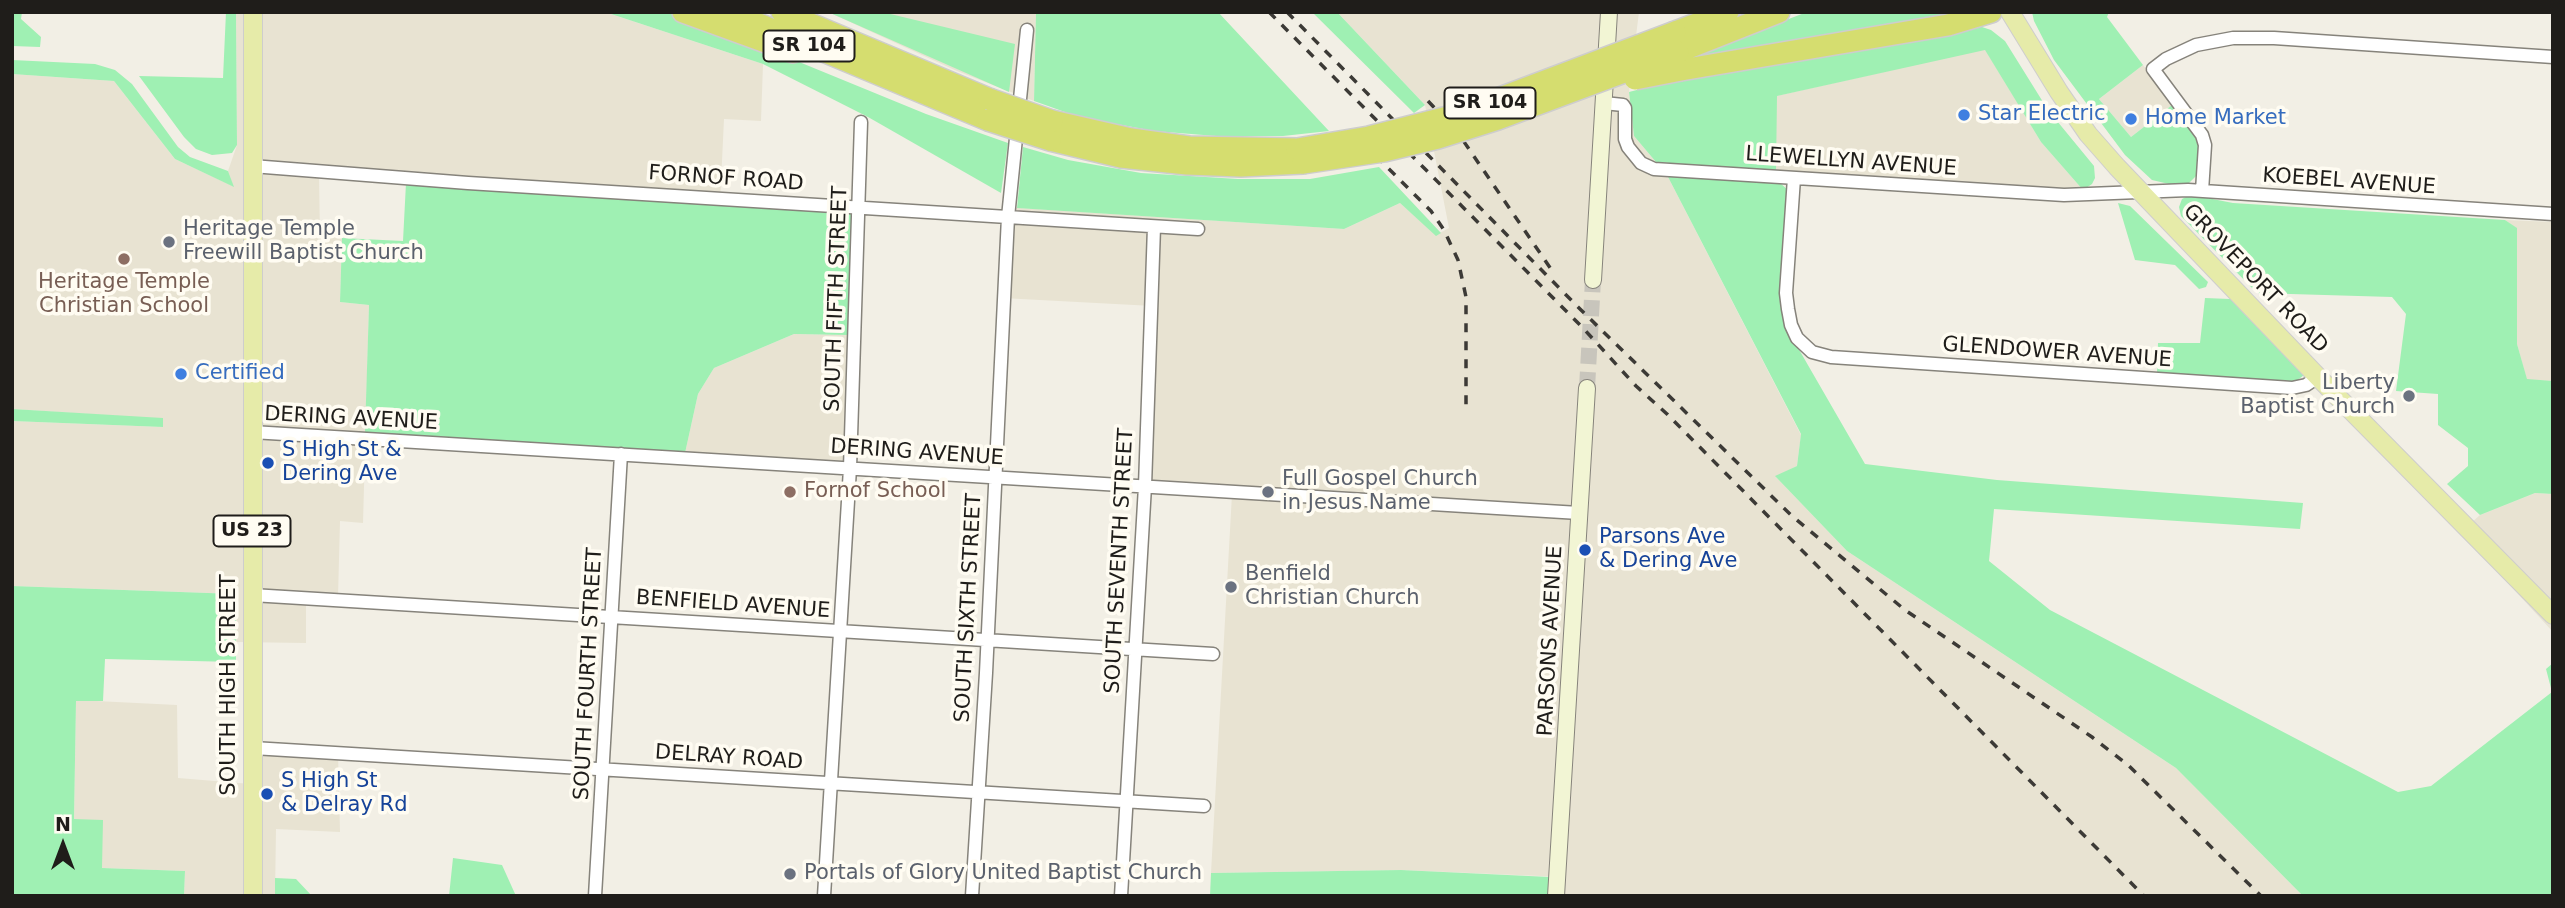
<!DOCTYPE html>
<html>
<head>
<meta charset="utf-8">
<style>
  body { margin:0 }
  #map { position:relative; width:2565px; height:908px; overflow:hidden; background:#f2efe5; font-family:"DejaVu Sans",sans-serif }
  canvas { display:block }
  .frame { position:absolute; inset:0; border:14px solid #1f1d1a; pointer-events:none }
  .north { position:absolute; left:28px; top:810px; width:70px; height:70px; -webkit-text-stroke:5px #fffcf2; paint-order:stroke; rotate:0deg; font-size:19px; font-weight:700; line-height:28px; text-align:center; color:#1f1d1a }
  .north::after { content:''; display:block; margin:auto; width:24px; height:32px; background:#1f1d1a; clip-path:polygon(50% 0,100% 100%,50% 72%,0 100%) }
</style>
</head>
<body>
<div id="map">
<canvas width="2565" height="908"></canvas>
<div class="frame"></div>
<div class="north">N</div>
</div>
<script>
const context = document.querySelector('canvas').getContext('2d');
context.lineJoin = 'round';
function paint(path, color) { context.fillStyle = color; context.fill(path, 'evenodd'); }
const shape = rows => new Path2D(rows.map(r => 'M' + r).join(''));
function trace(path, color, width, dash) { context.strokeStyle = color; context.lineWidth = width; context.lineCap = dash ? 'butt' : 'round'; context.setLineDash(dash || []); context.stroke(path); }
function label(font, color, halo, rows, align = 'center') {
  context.font = font + ' "DejaVu Sans",sans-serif'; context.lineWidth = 7; context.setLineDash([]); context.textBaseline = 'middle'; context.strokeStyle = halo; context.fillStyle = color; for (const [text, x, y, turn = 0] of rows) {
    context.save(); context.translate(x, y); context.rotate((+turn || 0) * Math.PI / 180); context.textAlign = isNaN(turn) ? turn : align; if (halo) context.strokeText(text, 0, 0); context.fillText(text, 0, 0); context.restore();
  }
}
paint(shape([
  [236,12,605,12,763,64,761,121,724,119,720,203,319,176,320,237,342,238,340,302,369,305,363,523,340,521,338,597,306,595,306,643,236,642,236,594,12,586,12,421,163,427,163,419,12,409,12,74,114,81,175,159,233,186,228,171,237,145],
  [828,12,1036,12,1034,101,957,71],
  [1337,12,1639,12,1629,92,1634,136,1667,175,1801,435,1797,466,1776,477,1847,551,2176,768,2303,896,1563,896,1564,877,1401,870,1211,873,1232,494,1145,488,1153,306,1002,298,1006,207,1344,229,1400,203,1436,235,1449,228,1425,105],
  [1985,49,2041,142,2083,190,1776,171,1776,96],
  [2143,65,2172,105,2131,137,2099,99],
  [2505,220,2553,222,2553,381,2527,380,2517,344,2517,229],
  [794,334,848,335,844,462,685,453,698,394,714,368],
  [2535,493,2553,494,2553,632,2461,532,2480,515],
  [76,700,177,705,178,778,251,784,251,747,338,753,340,832,276,829,275,896,184,896,185,871,102,868,74,819]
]), '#e8e3d2');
paint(shape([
  [12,12,22,12,21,19,41,37,40,47,12,46],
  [226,12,236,12,237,145,232,153,212,155,196,149,184,137,139,76,223,78],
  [605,12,670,12,765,48,926,114,1008,143,1001,193,868,117,763,64],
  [828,12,882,12,1015,44,1009,92],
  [1036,12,1218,12,1329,131,1283,136,1216,136,1154,131,1079,117,1034,101],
  [1312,12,1337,12,1425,105,1414,113],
  [1807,12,1958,12,1690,61,1689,57],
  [2032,12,2109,12,2107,17,2143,65,2099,99,2131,137,2172,105,2197,139,2200,149,2198,174,2188,184,2169,184,2152,180,2125,155,2054,60,2034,21],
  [1979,26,1991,30,2005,41,2048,110,2094,166,2095,178,2092,184,2083,190,2041,142,1985,50,1777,96,1776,171,1656,162,1634,136,1629,92,1719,69],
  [12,60,95,64,115,70,132,84,178,147,190,157,228,171,234,187,175,159,114,81,12,74],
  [1023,147,1068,160,1141,173,1238,179,1310,179,1379,167,1441,233,1436,236,1400,203,1344,229,1017,208],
  [1667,175,1779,182,1789,191,1786,327,1865,464,1997,480,2303,503,2300,529,1994,509,1989,561,2050,610,2398,792,2431,786,2552,692,2546,669,2553,663,2553,896,2303,896,2176,768,1847,551,1775,476,1797,466,1801,434],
  [406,183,854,212,848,335,794,334,714,368,698,394,685,453,365,432,369,305,340,302,342,238,403,241],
  [2188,196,2197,196,2233,203,2505,220,2517,228,2517,344,2527,379,2553,381,2553,494,2535,493,2480,515,2447,484,2468,466,2468,448,2438,425,2438,394,2396,391,2406,314,2392,297,2257,293,2181,216,2179,207,2182,199],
  [2118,203,2130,206,2208,282,2206,287,2199,289,2175,265,2135,260],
  [2205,298,2230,299,2304,375,2295,382,2157,373,2158,343,2200,343],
  [12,409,163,418,163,427,12,421],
  [12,586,236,594,236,662,105,659,103,701,76,701,74,819,103,820,102,868,185,871,184,896,12,896],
  [453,858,502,865,516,896,449,896],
  [1401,870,1550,877,1548,896,1210,896,1211,873],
  [275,878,296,879,312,896,275,896]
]), '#9ff0b3');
trace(shape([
  [1587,388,1593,280]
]), '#c8c5bc', 16, [16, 8]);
const street = shape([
  [1604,103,1623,105,1625,108,1625,139,1628,147,1641,163,1654,169,2064,195,2188,190,2553,214],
  [252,166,468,183,1198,229],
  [1794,178,1786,293,1788,309,1791,325,1797,338,1812,352,1831,357,2292,388,2306,385,2318,377],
  [2202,191,2205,145,2202,135,2153,69,2166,59,2196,45,2233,38,2274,38,2553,57],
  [252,432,1579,513],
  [252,595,1213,654],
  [253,748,1204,806],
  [595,896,621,454],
  [824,896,850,468,861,122],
  [972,896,986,673,1008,217,1027,30],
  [1121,896,1145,486,1154,227]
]);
const secondary = shape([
  [1593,280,1609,12],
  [1556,896,1587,388]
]);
const primary = shape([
  [2010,12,2059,92,2088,134,2117,167,2318,377,2553,615],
  [253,896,253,12]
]);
const highway = shape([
  [683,12,793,52],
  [730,12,988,120],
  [782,12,989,99],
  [1675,32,1728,12],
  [1678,52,1779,12],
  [1681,70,1948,25,1991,12],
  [1052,121,1131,139,1189,147,1297,149],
  [1050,140,1121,157,1187,164,1241,166,1303,163]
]);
trace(street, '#86837b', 15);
trace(secondary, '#86837b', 18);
trace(primary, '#cecdcd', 20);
trace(highway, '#cecdcd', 24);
trace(street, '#fff', 12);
trace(secondary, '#f2f5d4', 16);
trace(primary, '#e6eba9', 18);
trace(highway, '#d5dd6f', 21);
trace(shape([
  [1269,12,1583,328,1636,386,1667,414,2144,896],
  [1287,12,1580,309,1792,516,1905,610,2092,737,2128,765,2261,896],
  [1428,101,1458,133,1553,272],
  [1376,156,1431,211,1444,230,1458,260,1466,297,1466,405]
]), '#3c3a36', 3.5, [9, 9]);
const highwayBridge = shape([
  [1635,79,1681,70],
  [989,99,1052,121],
  [988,120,1050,140],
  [1297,149,1369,137,1452,116,1675,32],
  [1303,163,1384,151,1438,138,1498,119,1678,52]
]);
trace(highwayBridge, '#cecdcd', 24, []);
trace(highwayBridge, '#d5dd6f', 21);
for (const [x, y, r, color] of [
  [1964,115,7,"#3f7fe0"],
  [2131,119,7,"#3f7fe0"],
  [169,242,7,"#6b7280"],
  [124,259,7,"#8d6e63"],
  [181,374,7,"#3f7fe0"],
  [2409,396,7,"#6b7280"],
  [268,463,7,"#1a4fb4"],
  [790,492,7,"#8d6e63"],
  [1268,492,7,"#6b7280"],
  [1585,550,7,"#1a4fb4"],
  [1231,587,7,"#6b7280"],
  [267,794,7,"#1a4fb4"],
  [790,874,7,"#6b7280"]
]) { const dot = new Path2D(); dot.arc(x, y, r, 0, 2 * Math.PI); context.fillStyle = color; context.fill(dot); trace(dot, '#fffcf2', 2.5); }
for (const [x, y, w] of [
  [809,46,91],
  [1490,103,91],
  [252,531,77]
]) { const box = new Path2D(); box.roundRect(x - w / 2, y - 15.5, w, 31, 5); context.fillStyle = '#fffcf2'; context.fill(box); trace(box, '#1f1d1a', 2); }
label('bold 19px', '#1f1d1a', null, [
  ["SR 104",809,46],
  ["SR 104",1490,103],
  ["US 23",252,531]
]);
label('21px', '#366cbe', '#fffcf2', [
  ["Star Electric",1978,115],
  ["Home Market",2145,119],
  ["Certified",195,374]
], 'left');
label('21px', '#1f1d1a', '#fffcf2', [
  ["LLEWELLYN AVENUE",1851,162,4],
  ["FORNOF ROAD",726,179,4],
  ["KOEBEL AVENUE",2349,182,4],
  ["GROVEPORT ROAD",2255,279,46],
  ["SOUTH FIFTH STREET",837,299,-88],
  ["GLENDOWER AVENUE",2057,353,4],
  ["DERING AVENUE",351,419,3],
  ["DERING AVENUE",917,453,4],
  ["SOUTH SEVENTH STREET",1120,561,-87],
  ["BENFIELD AVENUE",733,605,4],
  ["SOUTH SIXTH STREET",969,608,-87],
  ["PARSONS AVENUE",1551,641,-87],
  ["SOUTH FOURTH STREET",589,674,-87],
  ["SOUTH HIGH STREET",230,685,-90],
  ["DELRAY ROAD",729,758,4]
]);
label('21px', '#5b616d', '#fffcf2', [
  ["Heritage Temple",183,230],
  ["Freewill Baptist Church",183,254],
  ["Liberty",2395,384,"right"],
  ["Baptist Church",2395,408,"right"],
  ["Full Gospel Church",1282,480],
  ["in Jesus Name",1282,504],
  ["Benfield",1245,575],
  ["Christian Church",1245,599],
  ["Portals of Glory United Baptist Church",804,874]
], 'left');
label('21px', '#785e54', '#fffcf2', [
  ["Heritage Temple",124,283],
  ["Christian School",124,307],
  ["Fornof School",804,492,"left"]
]);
label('21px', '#164399', '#fffcf2', [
  ["S High St &",282,451],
  ["Dering Ave",282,475],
  ["Parsons Ave",1599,538],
  ["& Dering Ave",1599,562],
  ["S High St",281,782],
  ["& Delray Rd",281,806]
], 'left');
</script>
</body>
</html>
